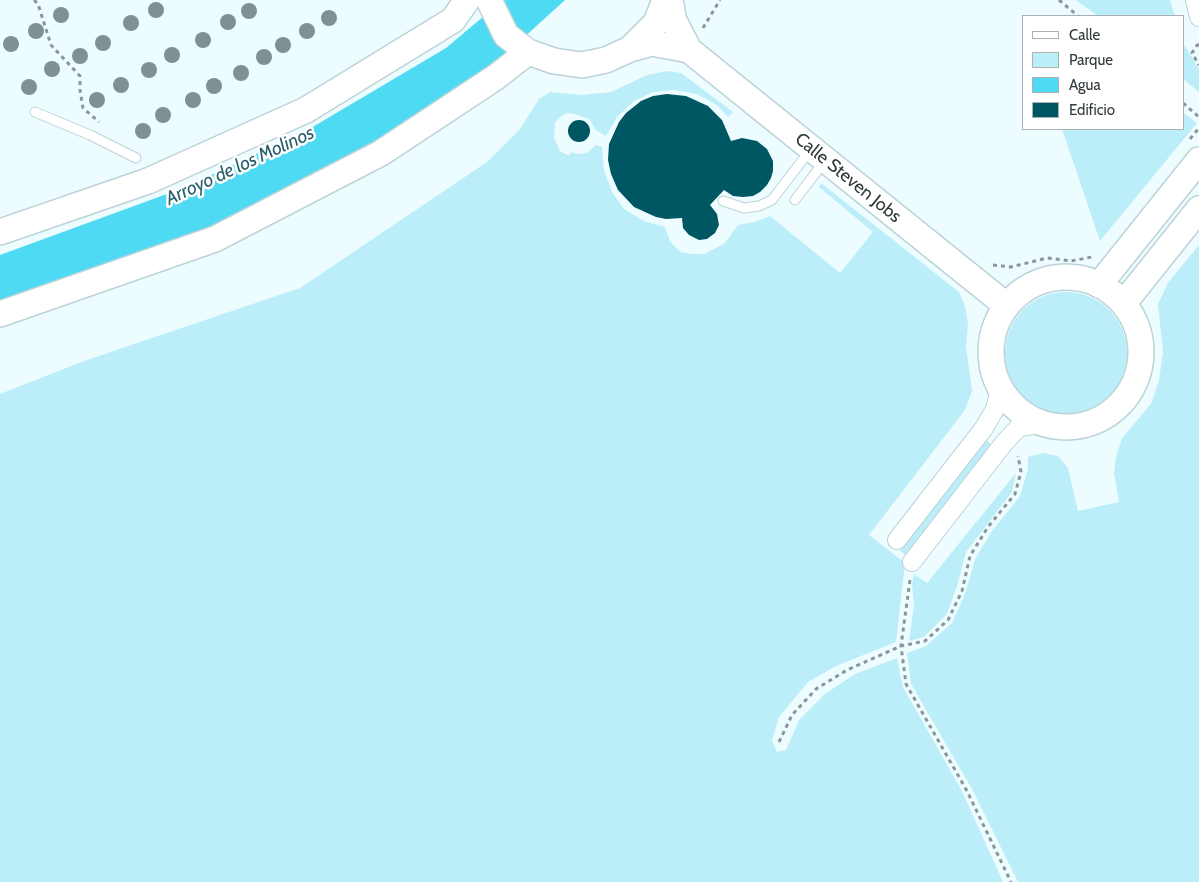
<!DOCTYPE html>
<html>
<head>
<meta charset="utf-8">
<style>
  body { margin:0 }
  #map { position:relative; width:1199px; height:882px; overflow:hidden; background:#edfcff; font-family:Cabin,sans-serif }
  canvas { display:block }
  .legend { position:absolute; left:1022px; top:15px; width:162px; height:115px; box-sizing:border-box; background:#fff; border:1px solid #acb0b1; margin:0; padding:6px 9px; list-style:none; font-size:15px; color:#303a3c }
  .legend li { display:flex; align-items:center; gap:10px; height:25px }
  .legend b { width:25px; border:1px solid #acb0b1 }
</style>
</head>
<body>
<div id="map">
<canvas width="1199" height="882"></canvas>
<ul class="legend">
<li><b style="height:6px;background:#fff"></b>Calle</li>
<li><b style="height:14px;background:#bbeef9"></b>Parque</li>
<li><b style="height:14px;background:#4fdaf3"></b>Agua</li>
<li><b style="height:14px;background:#005764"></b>Edificio</li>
</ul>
</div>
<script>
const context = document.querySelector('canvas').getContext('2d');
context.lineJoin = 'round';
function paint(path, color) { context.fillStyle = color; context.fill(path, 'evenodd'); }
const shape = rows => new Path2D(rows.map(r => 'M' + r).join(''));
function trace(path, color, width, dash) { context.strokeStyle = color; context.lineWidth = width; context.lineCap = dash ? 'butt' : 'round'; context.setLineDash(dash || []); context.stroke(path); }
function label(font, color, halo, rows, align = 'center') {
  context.font = font + ' Cabin,sans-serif'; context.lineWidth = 5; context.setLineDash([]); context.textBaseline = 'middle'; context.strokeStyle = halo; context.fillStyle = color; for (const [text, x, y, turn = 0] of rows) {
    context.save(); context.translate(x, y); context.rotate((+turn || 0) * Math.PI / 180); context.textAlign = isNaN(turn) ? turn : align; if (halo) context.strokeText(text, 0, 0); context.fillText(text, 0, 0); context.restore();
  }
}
paint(shape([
  [1076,0,1170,0,1175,16,1098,16],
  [1183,43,1199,69,1199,92,1183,79],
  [668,71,681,73,733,112,728,117,717,105,697,94,674,90,653,92,634,101,617,117,606,136,596,130,589,119,575,114,567,113,560,117,555,123,554,138,560,151,569,156,571,152,577,154,587,153,596,145,602,147,604,170,612,192,624,209,644,221,665,227,670,241,680,252,692,254,705,254,725,243,738,225,755,222,770,216,840,273,873,232,819,187,821,183,959,292,965,306,968,323,966,346,972,391,965,410,869,535,905,563,896,642,836,666,808,682,779,717,772,740,777,752,786,750,799,720,825,694,855,674,897,658,903,687,962,791,1003,882,0,882,0,394,84,361,300,288,487,162,520,129,539,99,550,92,582,95,611,92,647,75],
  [1183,112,1197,123,1100,241,1062,129,1183,129],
  [1199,245,1199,882,1018,882,972,789,911,684,907,653,926,646,952,623,965,594,975,559,992,531,1020,496,1028,469,1028,457,1044,453,1058,456,1068,468,1078,511,1119,502,1114,473,1116,457,1122,438,1151,404,1159,380,1163,352,1158,304,1168,283],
  '1005 353a61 61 0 1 1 122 0a61 61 0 1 1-122 0Z',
  [986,440,992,445,907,556,900,551],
  [1016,473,1012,492,966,552,957,586,947,614,924,637,909,641,914,605,912,584,914,574,927,583]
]), '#bbeef9');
paint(shape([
  [503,0,565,0,466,90,398,133,278,197,141,256,0,304,0,255,186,187,311,128,446,48]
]), '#4fdaf3');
paint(shape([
  [667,94,686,96,708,106,722,120,731,141,742,138,757,141,767,149,773,161,773,171,771,178,767,185,760,192,753,196,743,197,733,196,724,190,710,205,717,214,719,225,715,233,707,239,699,240,689,235,683,228,682,218,666,219,656,217,634,207,618,190,611,174,608,160,609,144,619,122,626,113,641,101,653,96],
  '568 131a11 11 0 1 1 22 0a11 11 0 1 1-22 0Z'
]), '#005764');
const lane = shape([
  [35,112,90,135,136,158],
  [795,200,824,162],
  [723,201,744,208,759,206,772,200,811,149]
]);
const street = shape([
  [1195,0,1199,17],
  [897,540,984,428,995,409,1001,386],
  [912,562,1004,443,1019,427,1047,423]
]);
const secondary = shape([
  [489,0,506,35,528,52,554,61,582,65,606,60,630,49,656,23,665,0],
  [670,0,674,21,689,50,1007,306],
  [630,49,652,43,689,50],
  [0,232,148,181,306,110,453,20,467,0],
  '991 352a75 75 0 1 1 150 0a75 75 0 1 1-150 0Z',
  [1099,285,1199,160],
  [1124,303,1199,209],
  [0,314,215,239,381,153,496,77,528,52]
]);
trace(lane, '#bcd3d8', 11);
trace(street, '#bcd3d8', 20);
trace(secondary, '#bcd3d8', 28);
trace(shape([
  [34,0,38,4,51,45,80,76,80,90,83,108,99,122],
  [1059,0,1078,16],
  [703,28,720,0],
  [1199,45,1197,45,1192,53,1199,65],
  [1183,103,1199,117],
  [1190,139,1199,128],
  [993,265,1011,267,1047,258,1071,261,1092,257],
  [910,580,901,646,906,684,967,791,1011,882],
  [779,742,792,715,816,689,847,670,901,646,925,641,948,620,962,591,970,556,988,527,1015,494,1021,472,1018,456]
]), '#8a9699', 3, [4, 4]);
trace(lane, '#fff', 9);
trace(street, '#fff', 18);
trace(secondary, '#fff', 25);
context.fillStyle = '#7d9094';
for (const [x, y] of [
  [156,10],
  [249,11],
  [61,15],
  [329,18],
  [228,22],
  [131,23],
  [36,31],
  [307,31],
  [203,40],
  [103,43],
  [11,44],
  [283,45],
  [172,55],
  [80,56],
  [264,57],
  [52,69],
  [149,70],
  [241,73],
  [121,85],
  [214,86],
  [29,87],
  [97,100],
  [193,100],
  [163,115],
  [143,131]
]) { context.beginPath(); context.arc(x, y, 8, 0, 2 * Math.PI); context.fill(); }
label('18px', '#303a3c', '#fff', [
  ["Calle Steven Jobs",848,178,39]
]);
label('italic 19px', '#28606b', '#fff', [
  ["Arroyo de los Molinos",240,166,-25]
]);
</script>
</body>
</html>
